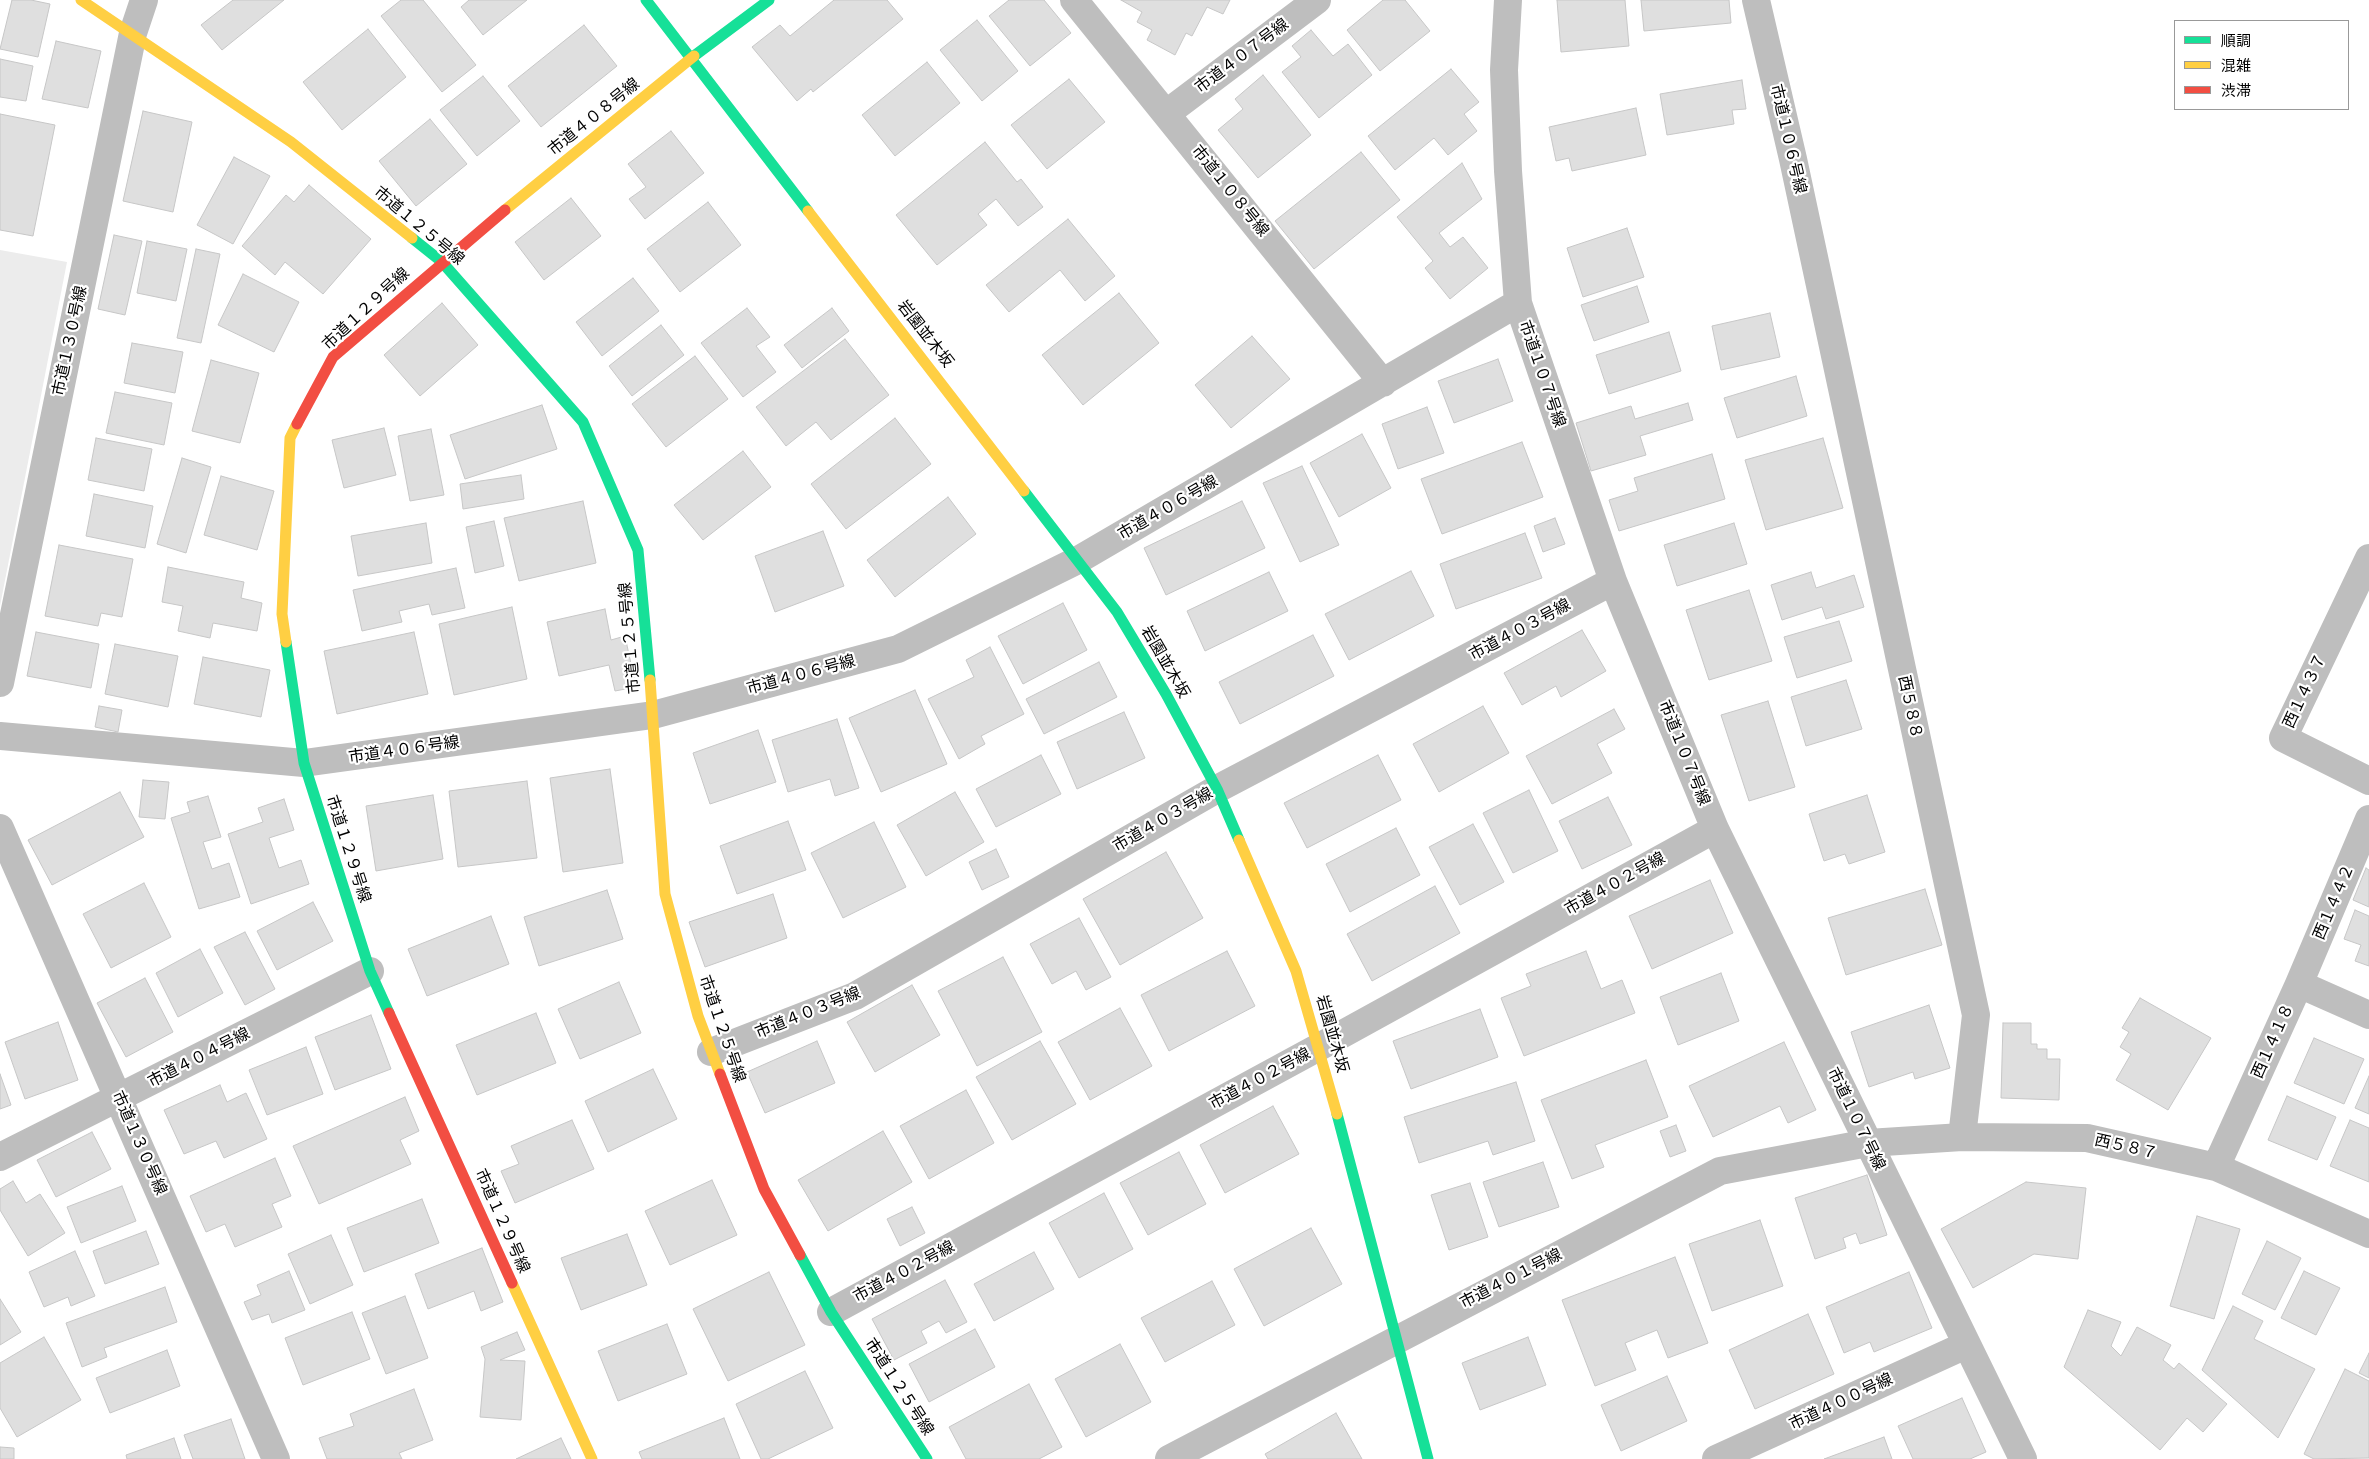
<!DOCTYPE html>
<html>
<head>
<meta charset="utf-8">
<style>
  body { margin:0 }
  #map { position:relative; width:2369px; height:1459px; overflow:hidden; background:#fff; font-family:Cabin,"Noto Sans JP",sans-serif }
  canvas { display:block }
  .legend { position:absolute; left:2174px; top:20px; width:175px; height:90px; box-sizing:border-box; background:#fff; border:1px solid #999; margin:0; padding:6px 9px; list-style:none; font-size:15px; color:#000 }
  .legend li { display:flex; align-items:center; gap:10px; height:25px }
  .legend b { width:25px; border:1px solid #999 }
</style>
</head>
<body>
<div id="map">
<canvas width="2369" height="1459"></canvas>
<ul class="legend">
<li><b style="height:6px;background:#16e098"></b>順調</li>
<li><b style="height:6px;background:#ffcf43"></b>混雑</li>
<li><b style="height:6px;background:#f24e42"></b>渋滞</li>
</ul>
</div>
<script>
const context = document.querySelector('canvas').getContext('2d');
context.lineJoin = 'round';
function paint(path, color) { context.fillStyle = color; context.fill(path, 'evenodd'); }
const shape = rows => new Path2D(rows.map(r => 'M' + r).join(''));
function trace(path, color, width, dash) { context.strokeStyle = color; context.lineWidth = width; context.lineCap = dash ? 'butt' : 'round'; context.setLineDash(dash || []); context.stroke(path); }
function label(font, color, halo, rows, align = 'center') {
  context.font = font + ' Cabin,"Noto Sans JP",sans-serif'; context.lineWidth = 4.5; context.setLineDash([]); context.textBaseline = 'middle'; context.strokeStyle = halo; context.fillStyle = color; for (const [text, x, y, turn = 0] of rows) {
    context.save(); context.translate(x, y); context.rotate((+turn || 0) * Math.PI / 180); context.textAlign = isNaN(turn) ? turn : align; if (halo) context.strokeText(text, 0, 0); context.fillText(text, 0, 0); context.restore();
  }
}
paint(shape([
  [0,250,67,262,0,606]
]), '#ececec');
const building = shape([
  [12,0,31,0,50,4,38,57,0,49,12,0],
  [233,0,284,0,222,50,201,25,233,0],
  [401,0,423,0,476,65,442,92,381,16,401,0],
  [469,0,527,0,483,35,461,7,469,0],
  [834,0,887,0,903,19,813,92,811,89,797,101,752,47,780,25,790,36,834,0],
  [1009,0,1044,0,1071,33,1030,66,989,16,1009,0],
  [1121,0,1230,0,1223,14,1207,7,1192,36,1186,33,1175,55,1147,40,1152,30,1137,22,1142,12,1121,0],
  [1383,0,1405,0,1430,31,1380,71,1347,30,1383,0],
  [1557,0,1625,0,1629,46,1561,52,1557,0],
  [1641,0,1729,0,1731,23,1644,31,1641,0],
  [977,20,1018,71,982,101,940,50,977,20],
  [584,25,617,66,541,127,508,86,584,25],
  [368,29,406,77,342,130,303,82,368,29],
  [1311,30,1333,56,1348,44,1372,75,1319,118,1282,72,1301,57,1292,46,1311,30],
  [56,41,101,51,88,108,42,99,56,41],
  [0,59,33,66,26,101,0,97,0,59],
  [927,62,960,103,895,156,862,115,927,62],
  [1451,69,1479,102,1464,114,1477,131,1448,155,1434,138,1395,170,1368,136,1451,69],
  [1263,75,1311,135,1258,178,1218,130,1243,109,1235,99,1263,75],
  [483,76,520,121,477,156,440,110,483,76],
  [1069,79,1105,122,1047,169,1011,125,1069,79],
  [1742,80,1746,109,1732,110,1734,124,1667,135,1660,94,1742,80],
  [1636,108,1646,155,1572,171,1569,158,1556,161,1549,127,1636,108],
  [143,111,192,122,173,212,123,201,143,111],
  [0,114,55,125,33,236,0,230,0,114],
  [430,119,467,164,416,206,379,161,430,119],
  [671,131,704,173,645,219,629,199,646,187,628,164,671,131],
  [985,142,1017,182,1021,179,1043,207,1018,226,996,199,978,214,987,225,937,265,896,215,985,142],
  [1361,152,1400,200,1314,269,1275,221,1361,152],
  [234,157,270,176,233,244,197,225,234,157],
  [1462,163,1482,199,1439,233,1450,247,1463,237,1488,268,1450,299,1425,268,1433,261,1397,217,1462,163],
  [309,185,371,239,323,294,285,262,275,275,242,246,286,195,294,202,309,185],
  [571,198,601,236,544,280,515,242,571,198],
  [708,202,741,245,680,292,647,249,708,202],
  [1068,219,1115,276,1085,301,1060,270,1009,312,986,285,1068,219],
  [1627,228,1644,277,1583,297,1567,248,1627,228],
  [114,235,142,241,125,315,98,309,114,235],
  [147,241,187,249,176,301,137,293,147,241],
  [196,249,220,254,201,343,177,338,196,249],
  [243,274,299,302,274,352,218,325,243,274],
  [633,278,659,311,602,356,576,322,633,278],
  [1637,286,1649,322,1594,341,1581,305,1637,286],
  [1119,293,1159,343,1083,405,1042,355,1119,293],
  [442,303,478,345,420,396,384,355,442,303],
  [747,308,770,337,756,346,776,372,743,397,701,343,747,308],
  [832,308,849,331,802,368,784,345,832,308],
  [1770,313,1780,357,1721,370,1712,326,1770,313],
  [661,325,684,355,632,396,609,366,661,325],
  [1669,332,1681,371,1609,394,1596,355,1669,332],
  [1252,336,1290,379,1231,428,1195,385,1252,336],
  [845,339,889,395,831,440,816,422,786,446,756,407,845,339],
  [132,343,183,352,175,393,124,383,132,343],
  [695,356,728,399,666,447,632,404,695,356],
  [1498,359,1513,401,1454,423,1438,381,1498,359],
  [211,360,259,373,240,443,192,431,211,360],
  [1796,376,1807,416,1737,438,1724,398,1796,376],
  [115,392,172,403,164,445,106,433,115,392],
  [1688,403,1693,420,1640,436,1646,455,1591,471,1576,423,1631,406,1635,419,1688,403],
  [542,405,557,449,465,479,450,435,542,405],
  [1427,407,1444,453,1398,469,1382,424,1427,407],
  [895,418,931,464,846,529,811,484,895,418],
  [384,428,396,475,344,488,332,440,384,428],
  [431,429,444,495,410,501,398,436,431,429],
  [1362,434,1391,488,1339,517,1310,463,1362,434],
  [96,438,152,449,144,491,88,480,96,438],
  [1823,438,1843,508,1766,530,1745,460,1823,438],
  [1522,442,1543,497,1442,534,1421,479,1522,442],
  [743,451,771,487,703,540,674,505,743,451],
  [1712,454,1725,499,1619,531,1609,500,1638,491,1634,478,1712,454],
  [182,458,211,467,186,553,157,544,182,458],
  [1302,466,1339,545,1300,562,1263,483,1302,466],
  [521,475,524,499,463,509,460,484,521,475],
  [221,476,274,491,257,550,204,535,221,476],
  [94,494,153,506,145,548,86,536,94,494],
  [948,497,976,534,895,597,867,560,948,497],
  [583,501,596,563,519,581,504,518,583,501],
  [1242,501,1265,548,1166,595,1144,548,1242,501],
  [1555,518,1565,544,1543,552,1534,526,1555,518],
  [494,521,504,566,475,573,466,527,494,521],
  [426,523,432,563,358,576,351,536,426,523],
  [1734,523,1747,564,1677,586,1664,545,1734,523],
  [823,531,844,586,775,612,755,556,823,531],
  [1525,533,1542,578,1456,609,1440,564,1525,533],
  [59,545,133,559,122,617,101,613,98,626,45,616,59,545],
  [168,567,244,582,241,598,262,603,257,631,213,623,210,638,178,631,183,606,162,602,168,567],
  [456,568,465,608,432,615,429,604,399,611,402,622,362,631,353,590,456,568],
  [1411,571,1434,616,1349,660,1325,614,1411,571],
  [1269,572,1288,611,1205,651,1187,611,1269,572],
  [1811,572,1816,588,1854,575,1864,607,1826,619,1822,607,1782,620,1771,585,1811,572],
  [1749,590,1772,661,1709,680,1686,610,1749,590],
  [1063,603,1087,650,1023,684,998,636,1063,603],
  [512,607,527,679,454,695,439,624,512,607],
  [605,609,611,640,625,636,636,687,615,691,609,665,559,676,547,622,605,609],
  [1839,621,1852,661,1797,678,1784,637,1839,621],
  [1582,630,1606,671,1561,697,1556,686,1522,705,1504,673,1582,630],
  [36,632,99,644,91,688,27,676,36,632],
  [414,632,428,694,337,714,324,651,414,632],
  [1313,635,1334,676,1240,724,1219,682,1313,635],
  [115,644,178,656,168,707,105,694,115,644],
  [990,647,1024,714,981,736,985,744,959,759,928,699,974,677,966,660,990,647],
  [203,657,270,670,261,717,194,704,203,657],
  [1099,662,1117,697,1044,734,1026,699,1099,662],
  [1846,680,1862,729,1806,746,1791,697,1846,680],
  [915,690,947,764,881,792,849,718,915,690],
  [1768,701,1795,787,1749,801,1721,715,1768,701],
  [99,706,122,710,118,732,95,727,99,706],
  [1483,706,1509,753,1439,792,1413,744,1483,706],
  [1614,709,1625,729,1597,744,1612,773,1552,804,1526,756,1614,709],
  [1124,712,1145,758,1077,789,1057,742,1124,712],
  [837,719,859,788,835,796,830,779,788,792,772,740,837,719],
  [758,730,776,782,710,804,693,753,758,730],
  [1041,755,1061,794,996,827,976,789,1041,755],
  [1378,755,1401,800,1307,848,1284,803,1378,755],
  [610,769,623,863,563,872,550,778,610,769],
  [143,780,169,782,165,819,139,817,143,780],
  [527,781,537,858,458,867,449,791,527,781],
  [1529,790,1558,851,1513,873,1483,813,1529,790],
  [120,792,144,837,52,885,28,840,120,792],
  [955,792,984,842,926,876,897,825,955,792],
  [433,795,443,859,376,871,366,806,433,795],
  [1867,795,1885,852,1849,864,1845,854,1824,861,1809,814,1867,795],
  [208,796,221,837,203,842,212,869,229,863,240,897,199,909,171,818,190,812,187,802,208,796],
  [1608,797,1632,845,1582,869,1559,821,1608,797],
  [284,799,294,830,269,838,279,868,301,860,309,884,251,904,228,834,263,822,258,808,284,799],
  [788,821,806,870,737,894,720,846,788,821],
  [874,822,906,887,843,918,811,853,874,822],
  [1473,824,1504,882,1460,905,1429,847,1473,824],
  [1396,828,1420,875,1350,912,1326,864,1396,828],
  [996,849,1009,877,982,890,969,862,996,849],
  [1166,852,1203,918,1120,965,1083,899,1166,852],
  [2366,868,2369,870,2369,907,2353,900,2366,868],
  [1710,880,1733,933,1652,969,1629,916,1710,880],
  [144,883,171,937,111,968,83,914,144,883],
  [1435,886,1460,933,1372,981,1347,934,1435,886],
  [1925,889,1942,945,1846,975,1828,918,1925,889],
  [607,890,623,939,539,966,524,917,607,890],
  [773,894,787,938,705,967,689,922,773,894],
  [313,902,333,941,277,970,257,931,313,902],
  [2355,910,2369,916,2369,966,2355,961,2361,945,2344,939,2355,910],
  [491,916,509,964,427,996,408,949,491,916],
  [1079,918,1111,977,1086,990,1076,971,1052,984,1030,944,1079,918],
  [245,932,275,989,245,1005,214,947,245,932],
  [200,949,223,993,178,1017,156,973,200,949],
  [1227,951,1255,1006,1169,1051,1141,995,1227,951],
  [1586,951,1601,989,1622,980,1635,1013,1524,1056,1501,998,1531,986,1526,974,1586,951],
  [1003,957,1042,1032,977,1066,938,991,1003,957],
  [1721,973,1739,1021,1678,1045,1660,997,1721,973],
  [145,978,173,1032,126,1057,97,1003,145,978],
  [619,982,641,1033,580,1059,558,1009,619,982],
  [912,985,940,1035,875,1072,847,1022,912,985],
  [2140,998,2211,1038,2168,1110,2116,1080,2131,1054,2120,1047,2129,1032,2122,1028,2140,998],
  [1929,1005,1950,1068,1915,1079,1913,1072,1869,1087,1851,1032,1929,1005],
  [1120,1008,1152,1066,1090,1100,1058,1042,1120,1008],
  [1480,1009,1498,1057,1411,1089,1393,1041,1480,1009],
  [536,1013,556,1063,477,1095,456,1045,536,1013],
  [371,1015,391,1069,335,1090,315,1037,371,1015],
  [58,1022,78,1080,25,1099,5,1042,58,1022],
  [2003,1023,2031,1023,2031,1044,2037,1044,2037,1049,2047,1049,2047,1059,2060,1059,2059,1100,2001,1098,2003,1023],
  [2314,1038,2364,1059,2344,1104,2294,1083,2314,1038],
  [817,1041,835,1083,765,1113,747,1072,817,1041],
  [1040,1041,1076,1104,1012,1140,976,1077,1040,1041],
  [1784,1042,1816,1110,1788,1123,1780,1106,1713,1137,1689,1086,1784,1042],
  [306,1047,323,1094,267,1115,249,1070,306,1047],
  [1646,1060,1668,1117,1595,1145,1604,1167,1572,1179,1541,1100,1646,1060],
  [653,1069,677,1119,608,1152,585,1101,653,1069],
  [0,1074,11,1105,0,1109,0,1074],
  [2369,1076,2369,1114,2355,1108,2369,1076],
  [1516,1082,1535,1141,1493,1155,1488,1141,1419,1163,1404,1117,1516,1082],
  [220,1085,227,1102,246,1093,267,1139,224,1158,216,1141,184,1154,164,1110,220,1085],
  [966,1090,994,1143,929,1179,900,1126,966,1090],
  [2287,1096,2336,1117,2317,1160,2268,1140,2287,1096],
  [405,1097,419,1131,400,1140,411,1164,319,1204,293,1146,405,1097],
  [1273,1106,1299,1154,1225,1193,1200,1145,1273,1106],
  [572,1120,594,1169,515,1203,501,1171,519,1164,511,1146,572,1120],
  [2350,1120,2369,1128,2369,1182,2330,1166,2350,1120],
  [1676,1125,1686,1151,1670,1157,1660,1131,1676,1125],
  [883,1131,912,1182,828,1231,798,1180,883,1131],
  [92,1132,111,1169,56,1197,37,1160,92,1132],
  [1179,1152,1206,1204,1148,1235,1120,1183,1179,1152],
  [275,1158,291,1196,272,1204,282,1227,235,1247,225,1224,206,1232,190,1196,275,1158],
  [1543,1162,1559,1207,1499,1227,1483,1182,1543,1162],
  [1867,1175,1887,1235,1860,1244,1856,1233,1843,1238,1846,1248,1815,1259,1795,1198,1867,1175],
  [712,1180,737,1235,670,1265,645,1211,712,1180],
  [13,1181,26,1203,40,1194,65,1233,28,1256,0,1210,0,1189,13,1181],
  [2026,1182,2086,1188,2078,1259,2034,1254,1973,1288,1941,1229,2026,1182],
  [1470,1183,1488,1237,1449,1250,1431,1195,1470,1183],
  [122,1186,136,1221,81,1243,67,1207,122,1186],
  [1104,1193,1133,1249,1079,1278,1049,1223,1104,1193],
  [422,1199,439,1243,364,1272,347,1228,422,1199],
  [912,1207,925,1233,900,1246,887,1219,912,1207],
  [2197,1216,2240,1229,2214,1319,2170,1306,2197,1216],
  [1760,1220,1783,1286,1712,1311,1689,1244,1760,1220],
  [1311,1228,1342,1284,1264,1326,1234,1269,1311,1228],
  [146,1231,159,1264,105,1284,93,1251,146,1231],
  [627,1234,647,1285,581,1310,561,1258,627,1234],
  [331,1235,353,1285,310,1304,288,1254,331,1235],
  [2267,1241,2301,1258,2275,1310,2242,1294,2267,1241],
  [482,1248,503,1302,481,1311,474,1291,428,1309,415,1274,482,1248],
  [75,1251,95,1296,71,1306,68,1297,44,1307,29,1272,75,1251],
  [1034,1252,1054,1289,994,1321,974,1284,1034,1252],
  [1675,1257,1708,1343,1668,1358,1657,1330,1625,1343,1636,1370,1595,1386,1562,1300,1675,1257],
  [289,1271,305,1310,272,1323,269,1314,252,1320,244,1302,261,1295,257,1285,289,1271],
  [2304,1271,2340,1288,2316,1335,2281,1318,2304,1271],
  [769,1272,805,1345,728,1381,693,1309,769,1272],
  [1909,1272,1932,1328,1874,1352,1870,1342,1844,1353,1826,1307,1909,1272],
  [945,1280,967,1322,946,1333,939,1321,921,1331,927,1343,894,1360,872,1319,945,1280],
  [1212,1281,1235,1325,1165,1362,1141,1318,1212,1281],
  [165,1287,177,1322,104,1348,107,1357,82,1367,66,1323,165,1287],
  [405,1296,428,1358,386,1374,362,1313,405,1296],
  [0,1299,21,1332,0,1345,0,1299],
  [2233,1306,2263,1321,2254,1339,2315,1369,2278,1438,2202,1370,2233,1306],
  [2088,1310,2121,1322,2111,1346,2121,1356,2137,1327,2171,1345,2163,1360,2174,1369,2179,1363,2227,1404,2203,1432,2187,1418,2160,1450,2064,1367,2088,1310],
  [352,1312,370,1359,303,1385,285,1338,352,1312],
  [1808,1314,1834,1374,1755,1409,1729,1350,1808,1314],
  [667,1324,687,1374,618,1401,598,1351,667,1324],
  [975,1329,995,1367,929,1402,909,1364,975,1329],
  [517,1332,525,1350,500,1360,525,1361,521,1420,480,1417,485,1359,481,1347,517,1332],
  [44,1337,81,1400,17,1437,0,1408,0,1363,44,1337],
  [1528,1337,1546,1385,1480,1410,1462,1363,1528,1337],
  [1120,1344,1151,1402,1086,1437,1055,1379,1120,1344],
  [167,1350,180,1386,110,1413,96,1378,167,1350],
  [2369,1353,2369,1378,2359,1373,2369,1353],
  [2345,1369,2369,1381,2369,1458,2314,1459,2304,1454,2345,1369],
  [805,1371,833,1428,768,1459,761,1459,736,1404,805,1371],
  [1667,1376,1687,1421,1621,1451,1601,1405,1667,1376],
  [1029,1384,1062,1447,1039,1459,966,1459,949,1427,1029,1384],
  [414,1389,433,1440,399,1453,402,1459,327,1459,319,1438,354,1426,350,1414,414,1389],
  [1962,1398,1986,1452,1970,1459,1913,1459,1898,1426,1962,1398],
  [1336,1413,1362,1459,1268,1459,1265,1454,1336,1413],
  [724,1418,740,1459,642,1459,639,1452,724,1418],
  [231,1419,245,1459,193,1459,184,1435,231,1419],
  [1884,1437,1892,1459,1824,1459,1884,1437],
  [174,1438,181,1459,127,1459,126,1455,174,1438],
  [561,1438,571,1459,516,1459,561,1438],
  [0,1447,14,1448,14,1459,0,1459,0,1447]
]);
paint(building, '#dfdfdf');
trace(building, '#c7c7c7', 1);
trace(shape([
  [1074,0,1383,383],
  [1508,0,1504,70,1508,171,1518,303,1613,581,1715,829,2023,1459],
  [1756,0,1793,159,1976,1015,1962,1137],
  [1167,113,1317,0],
  [2369,558,2283,738,2369,781],
  [0,683,133,33,144,0],
  [0,736,304,763,653,715,898,649,1078,560,1518,303],
  [0,828,276,1459],
  [2299,984,2369,819],
  [711,1052,855,996,1217,789,1613,581],
  [0,1157,370,971],
  [2216,1167,2299,984,2369,1015],
  [831,1312,1319,1047,1715,829],
  [1169,1459,1720,1171,1868,1143,1962,1137,2087,1138,2216,1167,2369,1234],
  [1716,1459,1966,1345]
]), '#bebebe', 28);
trace(shape([
  [646,0,808,211],
  [694,56,769,0],
  [412,238,442,262,583,422,638,550,650,680],
  [1024,491,1117,612,1166,694,1217,789,1239,840],
  [286,642,304,763,370,971,389,1013],
  [1337,1114,1428,1459],
  [800,1255,831,1312,927,1459]
]), '#16e098', 11);
trace(shape([
  [81,0,291,142,412,238],
  [505,210,694,56],
  [808,211,1024,491],
  [286,642,282,614,290,438,297,424],
  [650,680,665,894,698,1016,720,1074],
  [1239,840,1296,971,1337,1114],
  [512,1283,592,1459]
]), '#ffcf43', 11);
trace(shape([
  [297,424,333,357,505,210],
  [389,1013,512,1283],
  [720,1074,764,1189,800,1255]
]), '#f24e42', 11);
label('16px', '#000', '#fff', [
  ["市道４０７号線",1242,56,-37],
  ["市道４０８号線",594,117,-39],
  ["市道１０６号線",1788,139,77],
  ["市道１０８号線",1230,191,51],
  ["市道１２５号線",419,226,40],
  ["市道１２９号線",366,309,-43],
  ["岩園並木坂",925,334,52],
  ["市道１３０号線",70,341,-78],
  ["市道１０７号線",1542,374,71],
  ["市道４０６号線",1168,508,-30],
  ["市道４０３号線",1520,630,-28],
  ["市道１２５号線",630,638,-95],
  ["岩園並木坂",1165,662,60],
  ["市道４０６号線",801,675,-15],
  ["西１４３７",2305,691,-65],
  ["西５８８",1910,707,78],
  ["市道４０６号線",404,750,-8],
  ["市道１０７号線",1684,753,68],
  ["市道４０３号線",1163,820,-30],
  ["市道１２９号線",348,849,72],
  ["市道４０２号線",1615,884,-29],
  ["西１４４２",2334,902,-67],
  ["市道４０３号線",808,1013,-22],
  ["市道１２５号線",722,1029,71],
  ["岩園並木坂",1332,1034,74],
  ["西１４１８",2273,1041,-66],
  ["市道４０４号線",199,1058,-27],
  ["市道４０２号線",1260,1079,-28],
  ["市道１０７号線",1856,1119,64],
  ["市道１３０号線",139,1143,66],
  ["西５８７",2126,1147,13],
  ["市道１２９号線",502,1221,66],
  ["市道４０２号線",904,1272,-28],
  ["市道４０１号線",1511,1279,-27],
  ["市道１２５号線",899,1387,57],
  ["市道４００号線",1841,1402,-25]
]);
</script>
</body>
</html>
